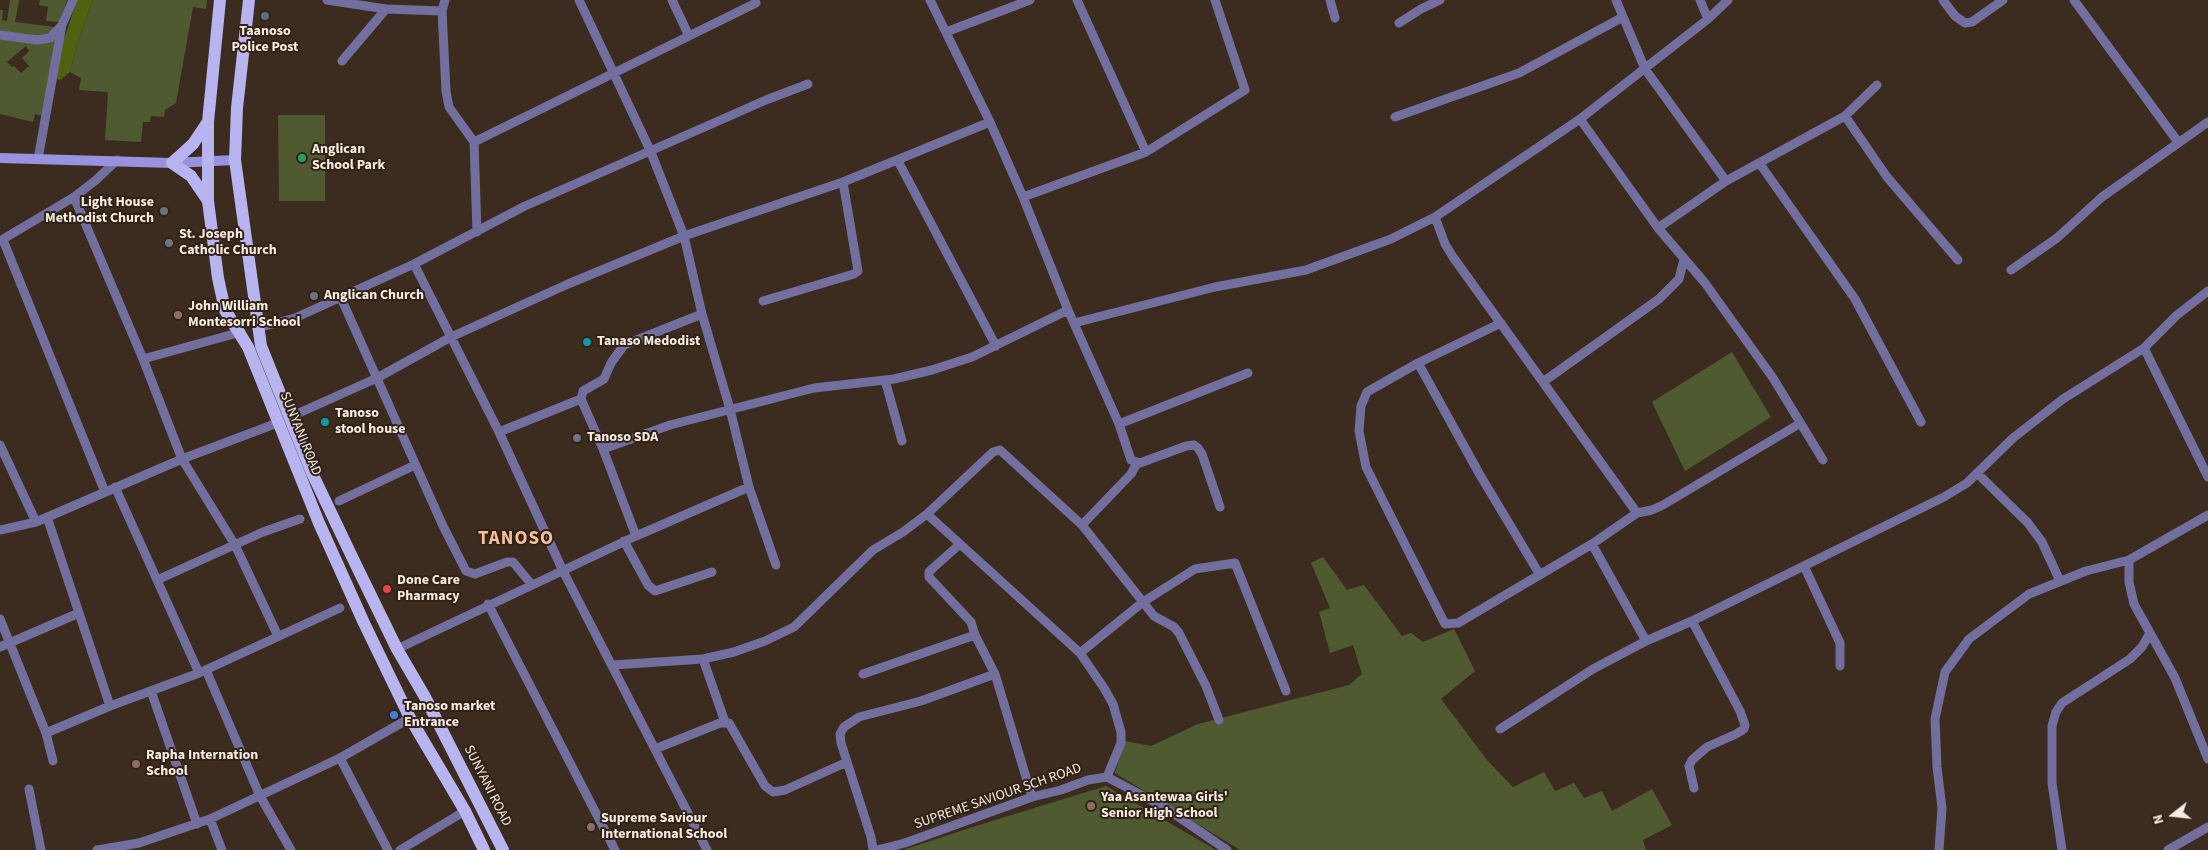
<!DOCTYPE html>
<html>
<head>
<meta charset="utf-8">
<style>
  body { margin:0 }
  #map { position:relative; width:2208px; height:850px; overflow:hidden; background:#3b2c1f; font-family:"Source Sans 3",sans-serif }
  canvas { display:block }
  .north { position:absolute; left:2148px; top:790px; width:50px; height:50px; -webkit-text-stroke:4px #312216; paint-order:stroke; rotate:254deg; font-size:14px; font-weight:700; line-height:20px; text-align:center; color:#f7ece4 }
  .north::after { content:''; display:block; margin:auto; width:18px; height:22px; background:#f7ece4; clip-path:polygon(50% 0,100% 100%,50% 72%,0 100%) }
</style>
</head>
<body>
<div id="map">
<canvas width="2208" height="850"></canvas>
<div class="north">N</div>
</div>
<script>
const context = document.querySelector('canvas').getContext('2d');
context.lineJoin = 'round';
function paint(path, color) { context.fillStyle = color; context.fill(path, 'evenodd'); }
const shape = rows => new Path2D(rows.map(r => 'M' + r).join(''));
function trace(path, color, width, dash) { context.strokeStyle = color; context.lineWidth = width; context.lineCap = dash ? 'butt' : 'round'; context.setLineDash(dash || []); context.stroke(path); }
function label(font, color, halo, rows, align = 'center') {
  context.font = font + ' "Source Sans 3",sans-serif'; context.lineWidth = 4; context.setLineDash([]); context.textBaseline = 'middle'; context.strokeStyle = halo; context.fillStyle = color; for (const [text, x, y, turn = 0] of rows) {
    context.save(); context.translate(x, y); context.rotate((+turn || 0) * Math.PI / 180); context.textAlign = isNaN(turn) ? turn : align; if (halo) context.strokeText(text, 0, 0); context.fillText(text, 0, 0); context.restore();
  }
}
paint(shape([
  [10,0,19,0,15,22,55,27,58,35,42,116,35,114,33,122,0,114,0,10,3,10,2,20,7,21],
  [26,46,29,51,22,58,29,66,21,73,14,66,12,67,7,62],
  [40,0,67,0,59,22,46,21,48,7,39,5],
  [93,0,207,0,206,9,193,7,176,103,165,110,164,117,151,116,150,122,143,122,141,142,105,140,108,92,79,90,81,78,70,72,79,38],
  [278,115,325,115,325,201,279,201],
  [1732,352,1771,417,1685,471,1652,402],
  [1323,557,1347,590,1364,585,1402,636,1411,633,1423,642,1454,629,1475,671,1441,699,1487,760,1513,787,1544,772,1555,791,1574,783,1584,798,1602,791,1612,811,1652,789,1672,825,1643,840,1646,850,1240,850,1115,773,1125,741,1151,746,1198,724,1349,685,1362,674,1353,645,1330,653,1319,612,1330,608,1311,563],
  [1106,786,1216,850,903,850,979,825]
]), '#4f5a31');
paint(shape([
  [77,0,93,0,79,38,70,72,60,80,54,78,61,48]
]), '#506110');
trace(shape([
  [327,0,386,9,442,11],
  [445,0,442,11,446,91,449,107,474,142,477,232],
  [579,0,650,150,684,236,702,314,730,409,749,487,776,565],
  [672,0,689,36],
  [930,0,990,122,1023,197,1068,310,1119,424,1131,460,1140,463,1186,446,1194,445,1198,448,1202,454,1220,507],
  [1077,0,1146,152],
  [1330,0,1335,18],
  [1616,0,1645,69,1726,181],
  [1700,0,1708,19],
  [1943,0,1955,16,1965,23,1972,22,2003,0],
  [2074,0,2178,142],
  [1399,23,1421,9,1440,0],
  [946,32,1030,0],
  [0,35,37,40,50,38,62,25,73,0],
  [342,61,386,9],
  [1845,116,1887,177,1958,260],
  [1395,117,1519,73,1623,17],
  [1580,119,1658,228,1705,283,1773,378,1823,460],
  [474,142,756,3],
  [38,159,62,25],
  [898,161,996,346],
  [1760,164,1855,299,1921,422],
  [74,197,143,359,182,459,235,545,278,636],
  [1023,197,1146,152,1245,90,1215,0],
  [1435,217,1445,244,1453,257,1637,513],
  [1658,228,1726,181,1845,116,1877,85],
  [3,240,105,492],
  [0,241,74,197,96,180,117,160],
  [414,264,499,432,563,571,707,850],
  [2011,270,2057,238,2102,197,2208,122],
  [341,298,443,526,466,571,475,574,507,562,513,562,532,585],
  [763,301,854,274,858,271,843,182],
  [1074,323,1215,287,1306,270,1391,239,1435,217,1580,119,1708,19,1728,0],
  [1501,323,1418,363,1367,392,1361,406,1359,431,1366,467,1445,624,1458,623,1592,544,1637,513,1652,510,1663,505,1799,424],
  [257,328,295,318,414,264,525,206,766,100,808,84],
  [2144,348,2208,477],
  [143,359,241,332],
  [1418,363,1480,475,1540,575],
  [885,380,902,441],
  [1543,382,1659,299,1679,279,1684,259],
  [581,399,583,391,604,379,611,363,624,345,702,314],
  [290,417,377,378,451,337,568,284,684,236,843,182,990,122],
  [1119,424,1248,373],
  [499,432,581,399,603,449,636,536],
  [0,445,36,522],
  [603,449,670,425,814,388,894,379,932,370,972,357,1068,310],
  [1977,473,2028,523,2042,542,2060,581],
  [115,487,199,673],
  [339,501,415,465],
  [927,514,1080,653,1104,688,1113,704,1121,732,1121,743,1107,777],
  [47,517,110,706],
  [1082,525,1131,474,1137,463],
  [0,530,36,522,182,459,280,422],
  [624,541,648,585,655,591,712,572],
  [960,544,933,568,929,572,929,577,971,622,975,635,995,674,1032,797],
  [1592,544,1646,641],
  [2129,560,2208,515],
  [1804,566,1840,643,1840,666],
  [157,580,263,532,300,519],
  [488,604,615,850],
  [0,619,46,733,53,761],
  [1692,621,1740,711,1745,725,1744,729,1736,734,1707,747,1692,760,1689,766,1694,788],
  [0,647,79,613],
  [397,649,636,536,749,487],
  [1080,653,1143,602,1195,569,1235,563,1286,691],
  [703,659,725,722],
  [613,665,703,659,734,652,765,641,794,627,873,550,903,532,927,514,993,452,1000,450,1082,525,1154,616,1174,627,1179,633,1206,686,1219,720],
  [206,670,260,796,291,850],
  [863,674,975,635],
  [151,691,197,824],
  [1500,729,1593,669,1646,641,1692,621,1944,497,1967,483,2013,438,2063,399,2144,348,2177,315,2208,291],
  [46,733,110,706,199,673,340,608],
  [655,749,720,723,729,723,765,786,773,792,785,790,847,762],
  [340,758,388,850],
  [29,789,41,850],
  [210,819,222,850],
  [97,850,139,843,210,819,340,758,410,718],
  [400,850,465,811],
  [873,850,871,837,841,743,840,734,844,727,859,717,921,701,995,674],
  [877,850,905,843,1032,797,1061,790,1088,780,1107,777,1164,807,1227,850],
  [1939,850,1942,808,1937,767,1935,719,1945,672,1969,639,2029,594,2086,571,2129,560,2129,582,2134,604,2175,678,2208,759],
  [2062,850,2052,783,2052,726,2056,712,2062,703,2130,659,2142,647,2150,633],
  [2168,850,2208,827]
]), '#726f9f', 9);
trace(shape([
  [0,158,172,163,235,160]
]), '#9892df', 10);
trace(shape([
  [220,0,208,122,208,201,218,278,225,310,248,347,319,523,364,623,410,718,465,811,484,850],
  [249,0,237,108,235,160,261,346,312,473,356,565,397,649,425,697,503,850],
  [207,123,193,144,172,163,191,176,208,201]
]), '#b7b4ef', 12);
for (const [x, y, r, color] of [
  [265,16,5,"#5c6f8a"],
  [302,158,5,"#2e9e5b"],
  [164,211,5,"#6b7280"],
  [169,243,5,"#6b7280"],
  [314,296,5,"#6b7280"],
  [178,315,5,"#8d6e63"],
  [587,342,5,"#0f9aa8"],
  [325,422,5,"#0f9aa8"],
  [577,438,5,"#6b7280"],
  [387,589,5,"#e0444e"],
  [394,715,5,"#3f7fe0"],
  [136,764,5,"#8d6e63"],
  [1091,806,5,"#8d6e63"],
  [591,827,5,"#8d6e63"]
]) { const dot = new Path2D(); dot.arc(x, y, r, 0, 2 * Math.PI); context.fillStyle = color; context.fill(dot); trace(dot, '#312216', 2); }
label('bold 14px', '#f7ece4', '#312216', [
  ["Taanoso",265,32,"center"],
  ["Police Post",265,48,"center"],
  ["Anglican",312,150],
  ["School Park",312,166],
  ["Light House",154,203,"right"],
  ["Methodist Church",154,219,"right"],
  ["St. Joseph",179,235],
  ["Catholic Church",179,251],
  ["Anglican Church",324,296],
  ["John William",188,307],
  ["Montesorri School",188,323],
  ["Tanaso Medodist",597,342],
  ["Tanoso",335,414],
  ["stool house",335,430],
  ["Tanoso SDA",587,438],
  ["Done Care",397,581],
  ["Pharmacy",397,597],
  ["Tanoso market",404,707],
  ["Entrance",404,723],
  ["Rapha Internation",146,756],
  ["School",146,772],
  ["Yaa Asantewaa Girls'",1101,798],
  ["Senior High School",1101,814],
  ["Supreme Saviour",601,819],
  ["International School",601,835]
], 'left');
label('14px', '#f7ece4', '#312216', [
  ["SUNYANI ROAD",300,434,68],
  ["SUNYANI ROAD",487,786,63],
  ["SUPREME SAVIOUR SCH ROAD",998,797,-19]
]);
context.letterSpacing = '1px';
label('bold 19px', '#f7be9c', '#312216', [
  ["TANOSO",516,540]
]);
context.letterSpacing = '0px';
</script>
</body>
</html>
